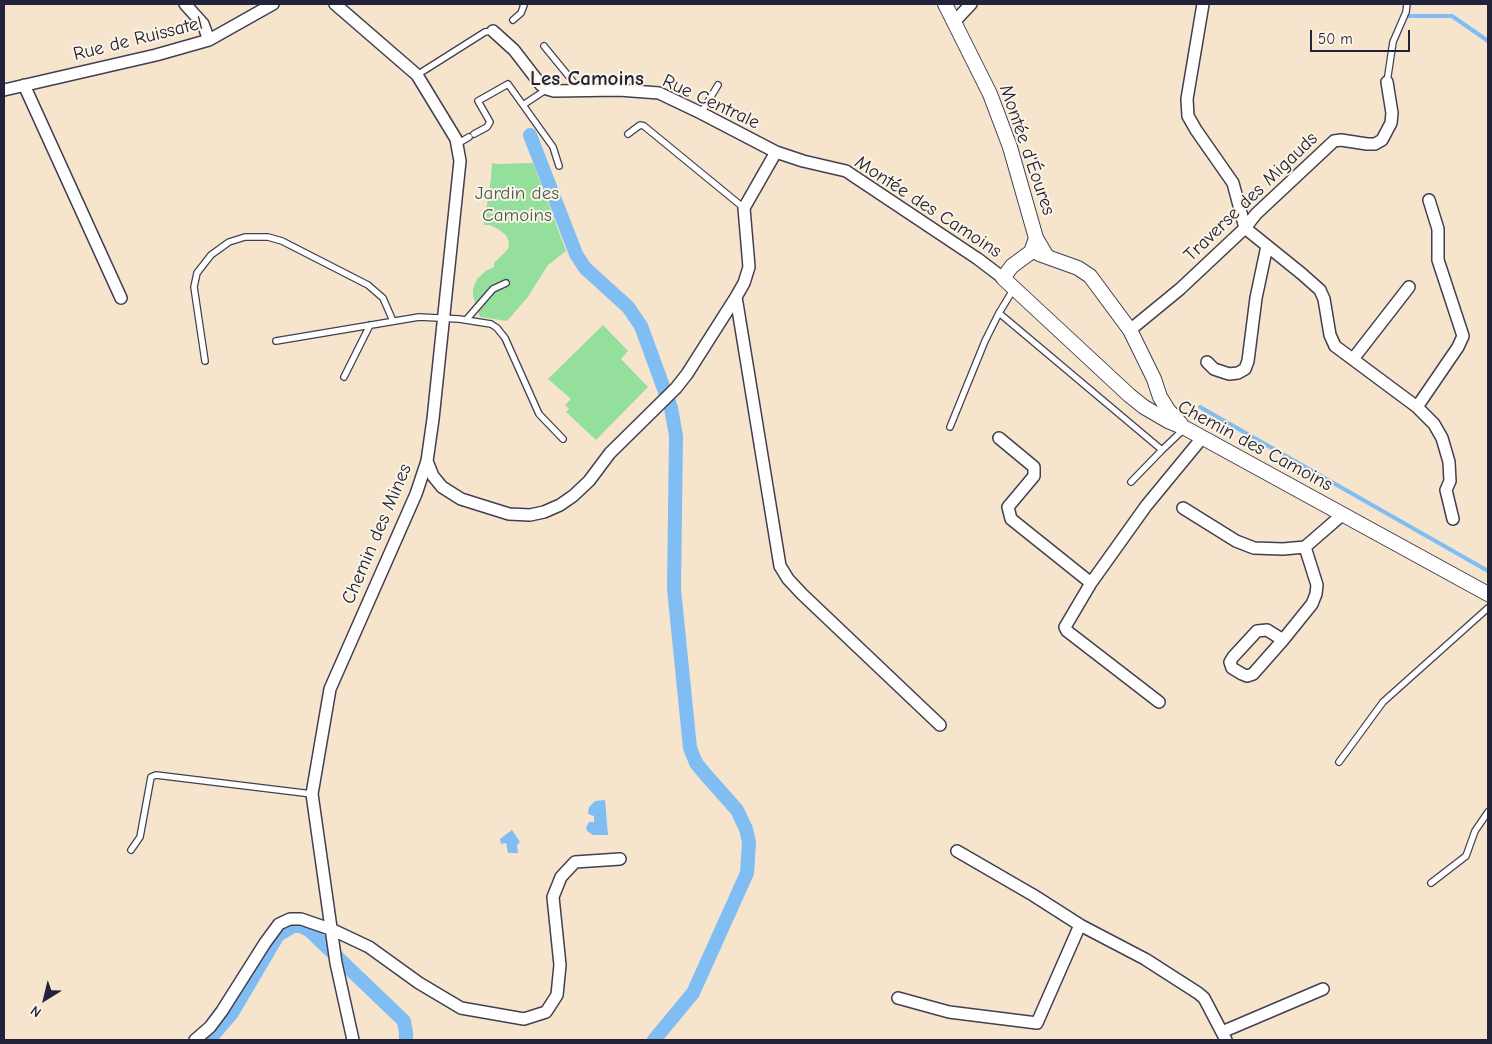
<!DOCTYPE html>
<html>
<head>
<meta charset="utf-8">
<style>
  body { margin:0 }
  #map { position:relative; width:1492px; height:1044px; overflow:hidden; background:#f6e5cc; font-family:"Comic Neue",sans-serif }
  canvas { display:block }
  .frame { position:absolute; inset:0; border:5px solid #22223b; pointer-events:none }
  .north { position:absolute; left:20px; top:974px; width:50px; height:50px; -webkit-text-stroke:4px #fcf5e5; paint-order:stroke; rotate:216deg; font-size:14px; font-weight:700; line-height:20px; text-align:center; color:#22223b }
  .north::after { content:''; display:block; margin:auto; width:18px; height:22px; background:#22223b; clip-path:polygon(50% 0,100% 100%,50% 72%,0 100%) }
  .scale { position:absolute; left:1310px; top:30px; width:100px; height:22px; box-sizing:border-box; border:2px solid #22223b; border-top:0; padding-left:6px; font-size:15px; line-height:18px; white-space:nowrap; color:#22223b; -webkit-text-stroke:4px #fcf5e5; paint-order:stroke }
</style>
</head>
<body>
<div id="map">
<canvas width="1492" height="1044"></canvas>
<div class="frame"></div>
<div class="north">N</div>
<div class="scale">50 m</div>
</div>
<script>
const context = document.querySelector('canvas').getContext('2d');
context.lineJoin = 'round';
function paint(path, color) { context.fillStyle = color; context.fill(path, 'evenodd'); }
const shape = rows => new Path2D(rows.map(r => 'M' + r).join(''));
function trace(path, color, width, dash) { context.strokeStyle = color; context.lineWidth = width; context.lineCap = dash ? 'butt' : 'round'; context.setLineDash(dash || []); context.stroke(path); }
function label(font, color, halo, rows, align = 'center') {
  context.font = font + ' "Comic Neue",sans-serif'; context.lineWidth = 4; context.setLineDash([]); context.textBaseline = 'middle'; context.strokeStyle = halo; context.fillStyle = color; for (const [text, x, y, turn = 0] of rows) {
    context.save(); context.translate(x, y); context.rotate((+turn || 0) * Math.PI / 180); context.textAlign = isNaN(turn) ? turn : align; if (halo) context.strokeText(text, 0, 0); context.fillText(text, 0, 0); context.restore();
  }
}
paint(shape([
  [492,163,496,164,533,163,566,251,548,265,527,298,507,321,480,317,473,296,473,289,477,279,487,270,494,267,494,263,508,249,509,242,506,235,498,229,490,225,484,225,491,178],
  [603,325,628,351,621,359,648,387,596,440,566,412,569,409,565,405,571,399,548,379]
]), '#93df9b');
paint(shape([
  [605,800,608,835,593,835,587,831,586,828,589,822,594,822,594,816,588,814,589,807,595,801],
  [512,830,520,842,517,845,518,853,508,853,506,843,501,844,500,839]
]), '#80bdf3');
trace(shape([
  [1408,16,1452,16,1488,41],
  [1200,407,1488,571]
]), '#80bdf3', 4);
trace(shape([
  [530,135,576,254,585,268,628,307,641,326,671,408,676,436,674,589,690,748,696,763,705,774,737,810,746,829,749,842,747,873,693,993,654,1040],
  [209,1040,232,1013,278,935,293,926,301,926,310,931,404,1021,406,1033,406,1040]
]), '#80bdf3', 14);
const service = shape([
  [513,20,521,13,524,5,523,4],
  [544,46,580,90],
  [417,75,485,32,493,31],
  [1387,82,1393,42,1406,12,1407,4],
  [523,105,553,147,559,166],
  [701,113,718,85],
  [474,134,487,127,490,122,478,101,508,84,523,105,547,89],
  [628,134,640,125,644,126,744,208],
  [457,144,469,137],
  [999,313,1162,450,1185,428],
  [466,320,493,289,506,283],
  [276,341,419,317,459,319,491,324,497,328,505,338,539,414,563,439],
  [205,361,194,287,197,273,211,255,229,242,245,237,268,237,282,241,368,285,383,298,393,321],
  [344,377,370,325],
  [950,427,985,341,999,313,1013,290],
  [1131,482,1162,450],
  [1339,762,1383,702,1488,608],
  [131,850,140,837,151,777,156,775,312,794],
  [1431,883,1466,856,1475,831,1488,812]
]);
const minor = shape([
  [185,4,203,24,209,40],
  [335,4,417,75,456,139,460,161,433,419,427,461,416,494,330,689,312,794,336,963,353,1040],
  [1203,4,1187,99,1188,116,1196,130,1233,183,1245,228,1302,274,1320,290,1324,299,1330,335,1335,346,1417,407,1434,424,1442,438,1449,462,1450,481,1446,490,1453,519],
  [955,21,971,4],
  [493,31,514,50,541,85,547,89,554,91,619,90,659,93,701,113,776,152,803,161,846,171,978,259,1003,278],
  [24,85,121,298],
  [4,90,156,55,209,40,273,4],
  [736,297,780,566,788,579,802,594,940,725],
  [1130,330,1180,289,1245,228,1256,214,1334,141,1341,140,1367,144,1375,144,1382,140,1391,123,1392,113,1387,82],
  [1353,359,1409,287],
  [1207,362,1214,369,1229,374,1238,373,1245,369,1248,361,1256,298,1267,246],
  [1417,407,1458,347,1463,336,1438,260,1438,229,1429,200],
  [999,438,1034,467,1034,476,1008,507,1011,519,1091,583],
  [427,461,433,476,442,487,461,499,509,514,530,515,544,512,560,505,573,496,589,481,610,453,676,388,687,374,736,297,744,283,749,267,744,208,776,152],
  [1183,508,1236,541,1254,548,1283,549,1305,547],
  [1283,640,1267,630,1257,631,1233,657,1230,662,1232,668,1242,674,1247,676,1253,674,1283,640,1312,604,1316,594,1317,585,1305,547,1343,514],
  [1159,702,1067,631,1065,627,1091,583,1146,506,1202,438],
  [957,851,1033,895,1080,925],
  [898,998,949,1012,1037,1023,1080,925,1145,959,1198,993,1204,998,1226,1040],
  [1222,1032,1323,989],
  [195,1040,210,1027,222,1011,265,943,279,924,290,919,301,919,333,930,369,947,419,983,461,1008,524,1019,546,1012,557,995,560,965,553,897,561,877,575,862,620,859]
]);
const tertiary = shape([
  [945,4,990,94,1010,147,1036,238,1046,255],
  [1036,238,1031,252,1012,266,1003,278,1129,395,1144,407,1168,421,1185,428,1488,594],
  [1039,254,1078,268,1090,276,1130,330,1154,379,1160,397,1168,410,1181,424]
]);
trace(service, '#423f51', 8);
trace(minor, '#423f51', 14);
trace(tertiary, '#423f51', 16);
trace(service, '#fff', 5.5);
trace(minor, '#fff', 11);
trace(tertiary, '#fff', 14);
label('19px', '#22223b', '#fcf5e5', [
  ["Rue de Ruissatel",138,39,-14],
  ["Rue Centrale",711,102,25],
  ["Montée d'Éoures",1027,150,71],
  ["Traverse des Migauds",1251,197,-44],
  ["Montée des Camoins",928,207,33],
  ["Chemin des Camoins",1255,446,28],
  ["Chemin des Mines",377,534,-67]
]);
label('19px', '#445b58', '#fcf5e5', [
  ["Jardin des",517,194],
  ["Camoins",517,216]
]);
label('bold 21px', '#22223b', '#fcf5e5', [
  ["Les Camoins",587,79]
]);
</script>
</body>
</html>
